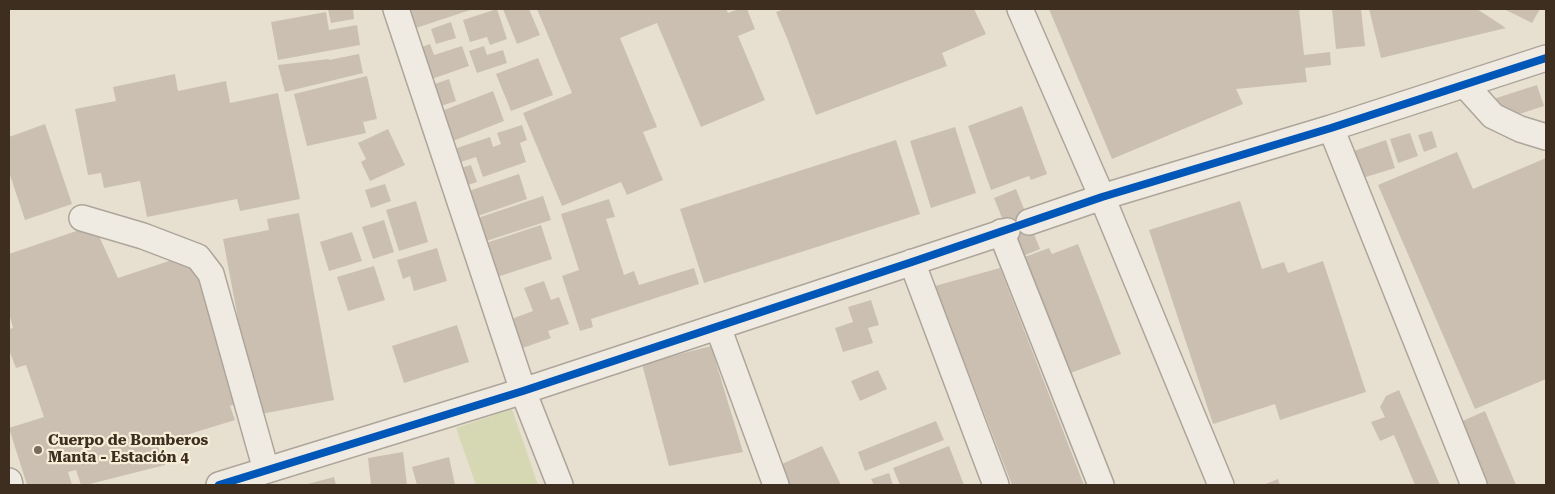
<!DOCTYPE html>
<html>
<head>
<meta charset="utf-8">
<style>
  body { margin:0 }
  #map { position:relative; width:1555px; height:494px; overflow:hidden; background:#e7e0d1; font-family:"Roboto Serif",serif }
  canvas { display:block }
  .frame { position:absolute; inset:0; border:10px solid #3d2e20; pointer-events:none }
</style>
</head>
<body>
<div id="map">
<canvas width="1555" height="494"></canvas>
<div class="frame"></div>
</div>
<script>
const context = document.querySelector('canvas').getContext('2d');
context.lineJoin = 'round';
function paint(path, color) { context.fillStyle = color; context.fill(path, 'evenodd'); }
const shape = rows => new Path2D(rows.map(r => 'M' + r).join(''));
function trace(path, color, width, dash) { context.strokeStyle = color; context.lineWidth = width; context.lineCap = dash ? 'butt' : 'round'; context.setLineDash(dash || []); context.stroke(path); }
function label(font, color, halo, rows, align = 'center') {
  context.font = font + ' "Roboto Serif",serif'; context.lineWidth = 4.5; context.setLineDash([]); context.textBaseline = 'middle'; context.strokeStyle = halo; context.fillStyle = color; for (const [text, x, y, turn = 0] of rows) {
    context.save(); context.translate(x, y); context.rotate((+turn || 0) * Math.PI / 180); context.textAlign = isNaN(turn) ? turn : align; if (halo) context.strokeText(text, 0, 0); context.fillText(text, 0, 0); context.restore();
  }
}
paint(shape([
  [512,409,538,485,476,485,456,428]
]), '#d6d7b3');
paint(shape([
  [328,9,353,9,354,19,331,23],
  [396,9,473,9,404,32],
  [497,9,507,39,490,45,487,37,470,42,463,20],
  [503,9,529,9,540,35,517,44],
  [537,9,726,9,728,13,739,9,747,9,755,29,738,36,765,100,701,127,657,23,620,38,657,127,643,132,663,180,627,195,621,182,562,206,523,113,572,93],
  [784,9,974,9,986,34,942,53,947,66,816,115,787,38,776,12],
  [1049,9,1299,9,1304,55,1330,52,1331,65,1305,68,1307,82,1236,89,1243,104,1112,159],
  [1332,9,1361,9,1365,46,1336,49],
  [1369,9,1477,9,1506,28,1381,58],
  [1504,9,1540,9,1532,23],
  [326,12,329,30,357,25,360,45,278,60,271,22],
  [451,22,456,38,436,44,431,29],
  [430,44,434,55,462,46,469,66,423,82,413,50],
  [484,46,487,55,503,50,507,63,477,73,469,51],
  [359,54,363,73,285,92,278,65,329,59,329,60],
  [538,58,553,95,511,111,496,74],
  [175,74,178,91,226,81,230,103,278,93,300,199,240,211,237,199,147,217,140,181,104,188,101,173,88,175,75,109,116,101,113,87],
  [367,76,377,119,363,122,366,133,307,146,294,94],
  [449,79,456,101,432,109,426,87],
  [1537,85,1544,106,1504,119,1487,101],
  [493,91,504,121,445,144,434,114],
  [1022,106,1047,174,1031,180,1029,176,991,190,968,126],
  [45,124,72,204,25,220,9,172,9,137],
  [522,125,527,140,520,143,526,162,483,177,476,157,461,162,457,148,490,137,493,147,501,144,497,133],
  [955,127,976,193,931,208,910,141],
  [388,129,405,165,370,181,361,162,366,159,358,143],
  [1432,131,1437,147,1424,152,1418,135],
  [1410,133,1418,156,1398,163,1390,139],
  [896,140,920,214,704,283,680,209],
  [1386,140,1395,168,1356,180,1348,153],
  [1457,152,1473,189,1546,158,1546,379,1475,409,1378,185],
  [471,165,477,182,459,188,453,170],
  [519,174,527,199,472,218,463,193],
  [385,184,391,201,371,208,365,190],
  [1016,189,1040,249,1018,258,994,198],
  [543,196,551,220,480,243,472,220],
  [609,199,615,217,606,219,624,275,634,271,639,285,694,268,699,284,591,319,593,327,580,331,562,276,579,270,561,214],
  [416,201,428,242,399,251,386,210],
  [1240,201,1262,269,1284,262,1288,273,1323,261,1366,392,1280,420,1275,404,1213,424,1149,230],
  [299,213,334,400,256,415,223,239,269,230,267,219],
  [384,220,394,252,373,259,362,227],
  [94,225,118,278,190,254,240,402,230,406,235,420,157,444,165,465,86,485,81,485,76,470,68,472,72,485,27,485,9,428,44,417,26,365,16,368,9,350,9,329,13,328,9,313,9,254],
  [541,225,552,259,491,279,480,245],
  [352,232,362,261,329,271,320,242],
  [1078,244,1121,354,1068,374,1022,258,1049,248,1052,254],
  [437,248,447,281,414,291,410,276,403,279,397,260],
  [374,266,385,300,348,311,337,277],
  [1000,268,1084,485,1012,485,935,286],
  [544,281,551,300,559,297,569,324,548,331,551,338,517,350,506,321,533,311,524,288],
  [871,300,879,325,868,328,873,343,843,352,835,328,853,322,848,307],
  [457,325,469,362,404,383,392,346],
  [711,346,743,452,669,466,642,364],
  [878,370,887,389,860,401,851,381],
  [1399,390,1440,485,1415,485,1394,435,1380,441,1371,422,1385,417,1380,407,1386,396],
  [1485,411,1516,485,1484,485,1458,423],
  [936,421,944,440,865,471,858,452],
  [822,446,841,485,781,485,773,468],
  [949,446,964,485,900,485,893,468],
  [403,452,407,485,371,485,368,458],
  [449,457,455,485,417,485,412,467],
  [889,473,893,485,874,485,871,479],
  [334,477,336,485,304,485],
  [1278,479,1280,485,1263,485]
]), '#cbbfb2');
const minor = shape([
  [396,9,523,391,560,485],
  [1020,9,1102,197,1221,485],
  [1465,85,1493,116,1520,129,1546,137],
  [1331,128,1474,485],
  [82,218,143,236,198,257,211,274,266,470],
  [1029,222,1102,197,1331,128,1546,58],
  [1001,232,1101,485],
  [912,262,996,485],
  [718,327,776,485],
  [9,481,10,485],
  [219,485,523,391,1007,231]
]);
trace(minor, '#ada599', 28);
trace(minor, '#efebe3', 25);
trace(shape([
  [219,485,523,391,912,262,1102,197,1331,128,1546,58]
]), '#0057b8', 8);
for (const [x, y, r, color] of [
  [38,450,5,"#786c5e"]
]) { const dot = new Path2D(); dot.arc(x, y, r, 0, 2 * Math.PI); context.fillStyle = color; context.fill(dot); trace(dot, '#f7eed8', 2); }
label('bold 15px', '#3d2e20', '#f7eed8', [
  ["Cuerpo de Bomberos",48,441],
  ["Manta - Estación 4",48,458]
], 'left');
</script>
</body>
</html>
